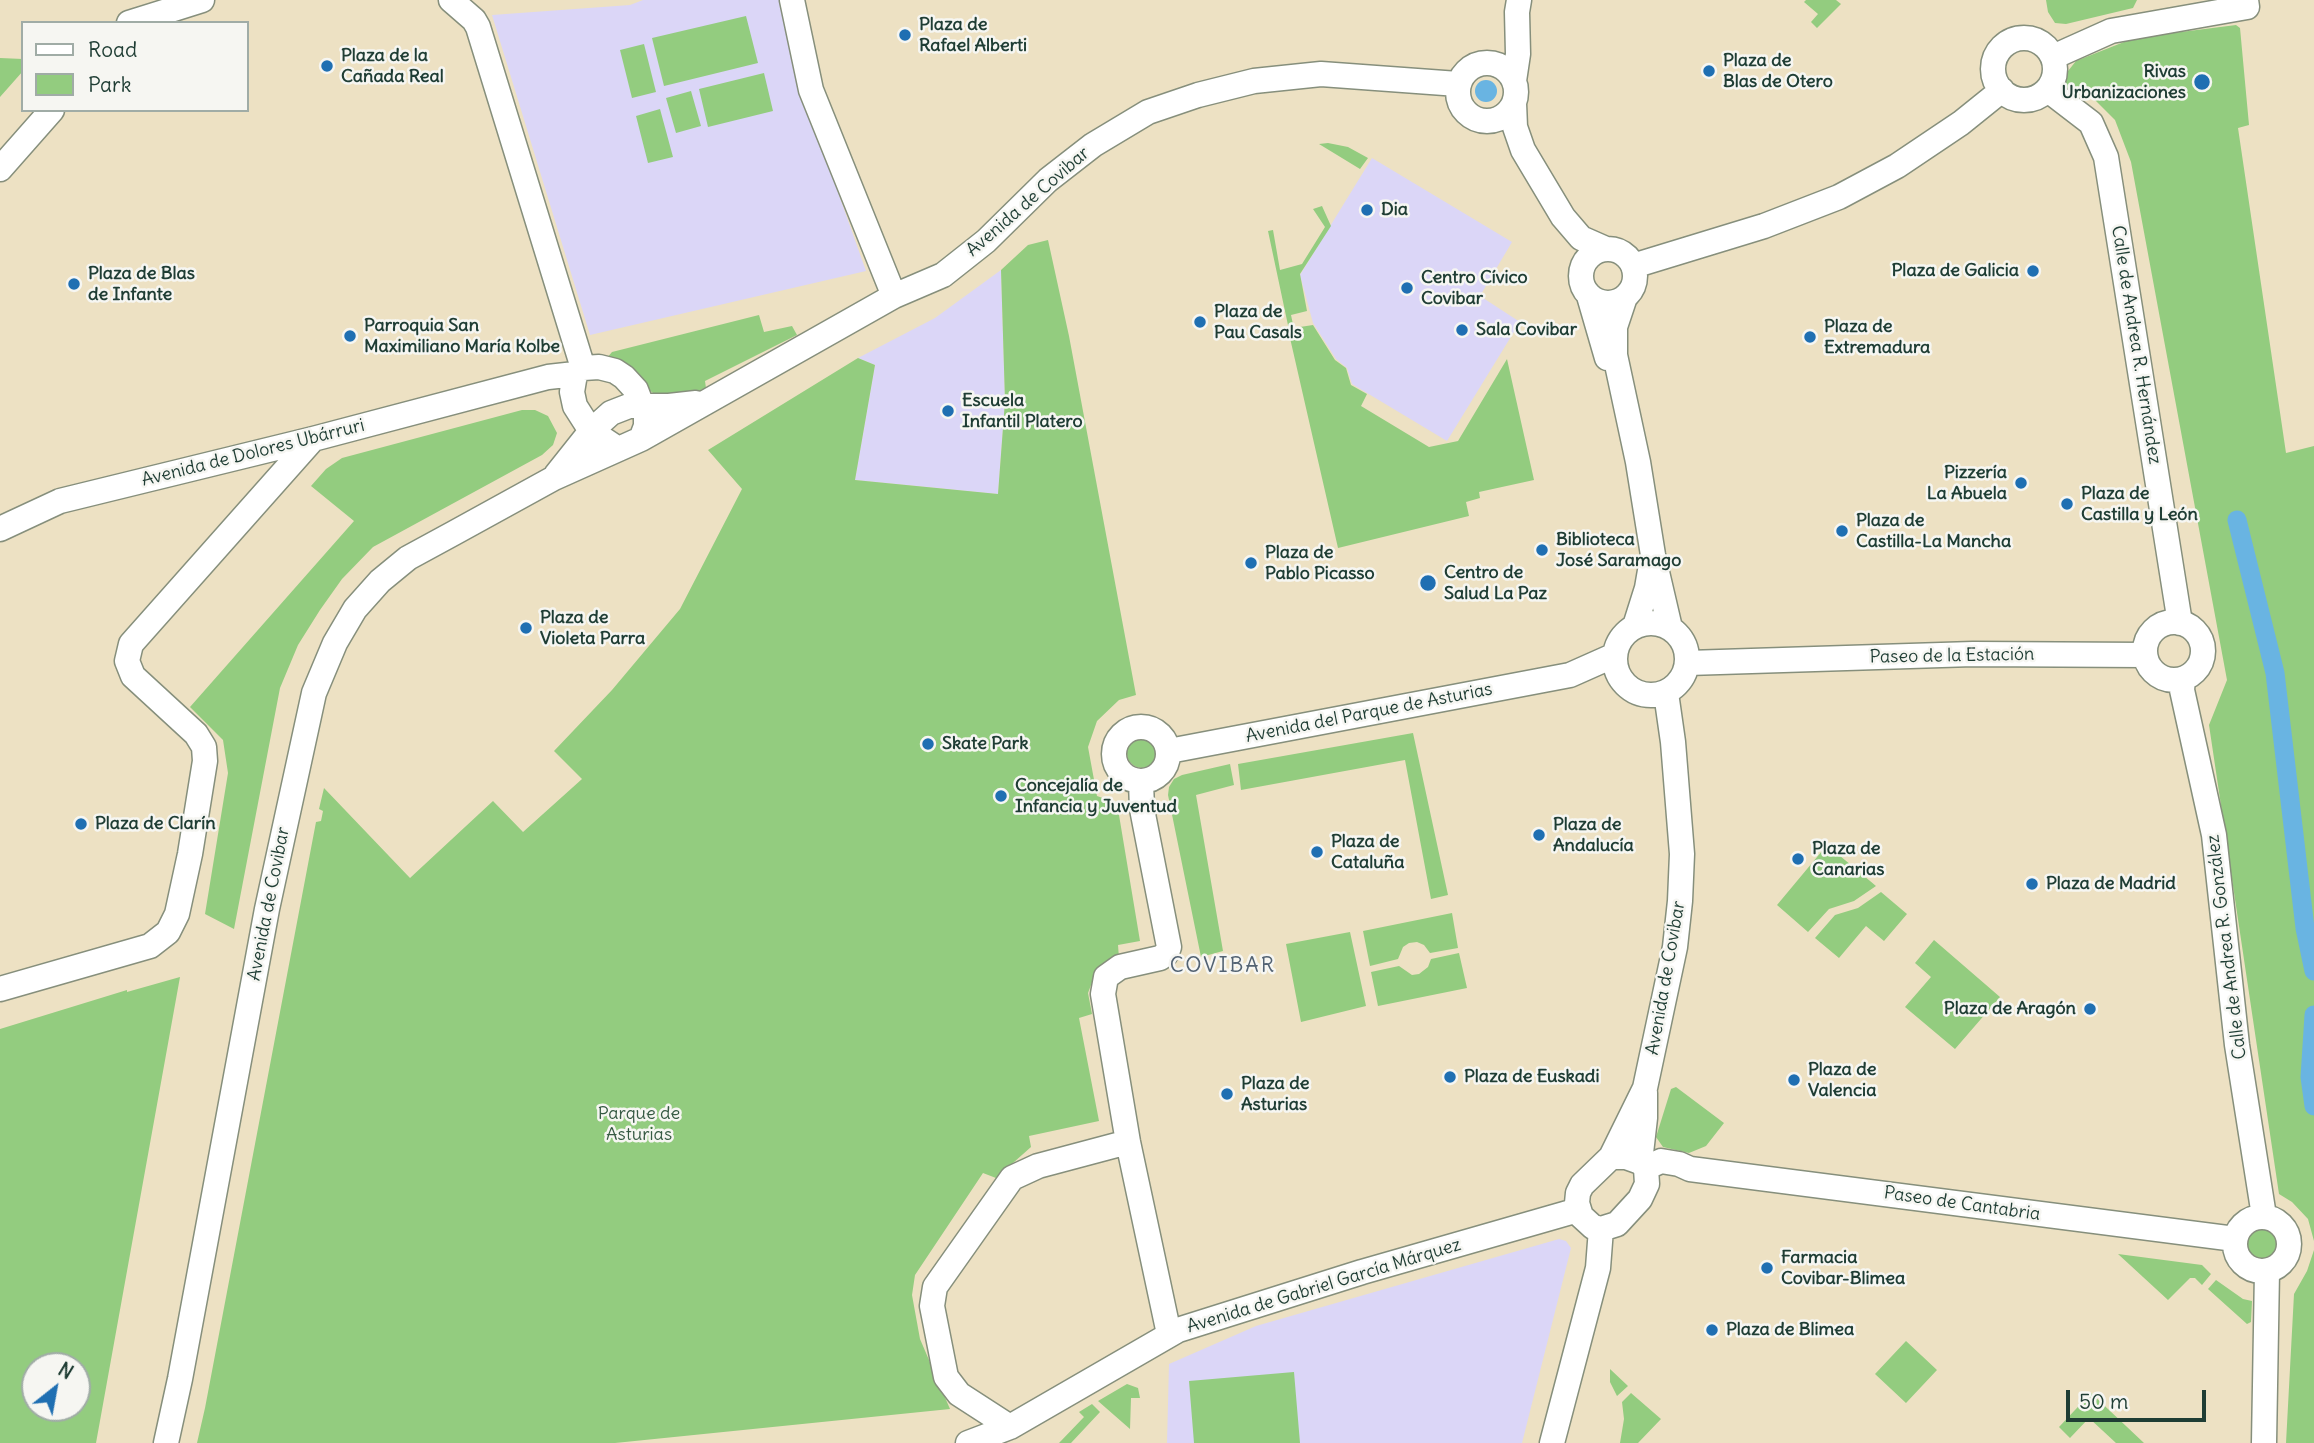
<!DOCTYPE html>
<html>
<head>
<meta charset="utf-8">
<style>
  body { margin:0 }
  #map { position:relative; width:2314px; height:1443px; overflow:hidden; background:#ede1c3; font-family:Delius,sans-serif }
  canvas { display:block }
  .legend { position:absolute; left:21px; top:21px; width:228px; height:91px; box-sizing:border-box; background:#f6f6f2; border:2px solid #a0aca6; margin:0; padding:9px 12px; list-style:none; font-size:21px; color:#1f3d34 }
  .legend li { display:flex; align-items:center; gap:14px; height:35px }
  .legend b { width:35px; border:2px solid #a0aca6 }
  .north { position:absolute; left:21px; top:1352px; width:70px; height:70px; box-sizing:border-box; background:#f6f6f2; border:2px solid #a0aca6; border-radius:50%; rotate:31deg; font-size:19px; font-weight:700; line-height:28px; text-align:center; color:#1f3d34 }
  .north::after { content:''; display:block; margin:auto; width:24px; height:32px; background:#1f6fb2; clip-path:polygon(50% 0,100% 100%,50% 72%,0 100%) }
  .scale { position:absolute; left:2066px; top:1390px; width:140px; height:32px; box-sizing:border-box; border:4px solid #1f3d34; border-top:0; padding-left:9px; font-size:21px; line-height:24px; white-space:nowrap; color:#1f3d34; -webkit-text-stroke:5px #f6f6f2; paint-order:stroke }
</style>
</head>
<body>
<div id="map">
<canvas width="2314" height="1443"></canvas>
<ul class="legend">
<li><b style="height:9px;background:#fff"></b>Road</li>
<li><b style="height:19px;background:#93cc7f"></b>Park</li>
</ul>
<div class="north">N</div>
<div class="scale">50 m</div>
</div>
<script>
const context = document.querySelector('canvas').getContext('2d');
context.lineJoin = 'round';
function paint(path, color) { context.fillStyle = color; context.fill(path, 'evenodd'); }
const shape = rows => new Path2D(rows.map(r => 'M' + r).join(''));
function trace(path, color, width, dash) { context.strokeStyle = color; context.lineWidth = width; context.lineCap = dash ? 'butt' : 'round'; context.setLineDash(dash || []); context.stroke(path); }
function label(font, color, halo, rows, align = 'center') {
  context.font = font + ' Delius,sans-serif'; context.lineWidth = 5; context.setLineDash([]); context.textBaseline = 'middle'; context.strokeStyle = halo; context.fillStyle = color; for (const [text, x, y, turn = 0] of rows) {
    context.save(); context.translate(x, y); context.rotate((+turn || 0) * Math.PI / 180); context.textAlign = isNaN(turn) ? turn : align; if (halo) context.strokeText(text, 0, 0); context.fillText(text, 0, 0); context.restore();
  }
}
paint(shape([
  [643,0,779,0,797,77,866,271,590,335,492,15,630,5],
  [1372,158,1512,242,1480,296,1520,322,1447,441,1352,384,1347,368,1336,359,1313,323,1300,275],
  [1001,270,1005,401,998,494,855,480,875,365,858,358,935,318],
  [1559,1239,1566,1241,1571,1248,1522,1443,1167,1443,1169,1364,1256,1326]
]), '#dbd6f7');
paint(shape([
  [1806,0,1836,0,1841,4,1817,28,1811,22,1818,14,1804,2],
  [2046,0,2137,0,2133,8,2066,24,2055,23,2048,12],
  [746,16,758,63,664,86,652,38],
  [2236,25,2240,28,2249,125,2238,128,2286,453,2314,446,2314,1241,2308,1219,2292,1202,2279,1194,2209,725,2227,680,2131,162,2115,120,2088,93,2065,97,2064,84,2068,71,2076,61,2134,38],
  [644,44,656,92,632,98,620,50],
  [0,58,23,59,23,71,0,97],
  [764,73,773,111,708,127,699,89],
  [691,91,701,126,676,133,666,98],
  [660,109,673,157,648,163,636,116],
  [1328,143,1348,147,1368,158,1360,169,1319,144],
  [1322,206,1331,226,1300,274,1307,311,1291,315,1294,329,1289,330,1268,231,1273,230,1280,270,1302,264,1325,227,1313,209],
  [1048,240,1069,336,1136,695,1119,700,1097,721,1088,747,1097,796,1117,803,1140,941,1118,945,1119,958,1097,969,1088,993,1092,1014,1079,1018,1099,1121,1029,1136,1031,1147,996,1178,983,1173,915,1275,912,1295,920,1339,950,1409,615,1443,197,1443,205,1408,316,822,321,821,323,811,319,809,324,788,410,878,493,801,523,832,582,779,554,751,612,690,680,609,742,489,708,450,858,358,875,365,855,480,998,494,1005,401,1001,270,1028,245],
  [759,315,764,332,792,326,797,335,705,381,706,388,679,398,660,398,606,359,612,352],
  [1313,325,1335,360,1346,368,1351,385,1367,394,1361,406,1429,447,1458,441,1507,359,1534,480,1479,492,1480,498,1466,502,1469,516,1338,548,1290,338,1302,335,1300,327],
  [522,410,535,410,548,416,557,433,553,445,542,455,373,547,342,579,320,610,298,645,280,688,234,929,205,914,228,773,223,740,190,707,354,521,311,486,326,469,342,458],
  [1413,733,1448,895,1431,899,1405,760,1241,790,1238,764],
  '1127 753a15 15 0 1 1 30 0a15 15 0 1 1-30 0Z',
  [1230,764,1234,785,1196,795,1223,951,1201,957,1168,795,1169,787,1174,779,1182,775],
  [1827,845,1876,886,1854,901,1829,909,1808,932,1777,905],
  [1881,892,1907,914,1884,941,1866,926,1839,958,1815,938,1835,915,1858,908],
  [1452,913,1458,948,1430,953,1424,945,1417,942,1409,943,1403,947,1398,959,1370,966,1363,931],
  [1350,932,1366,1006,1301,1022,1286,944],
  [1934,940,2000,997,1955,1049,1905,1007,1931,977,1915,963],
  [1459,953,1467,988,1378,1006,1371,972,1399,966,1412,975,1419,974,1428,967,1431,959],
  [180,977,96,1443,0,1443,0,1029,127,990,127,992],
  [77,1366,77,1408,35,1408,35,1366],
  [1676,1087,1724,1123,1706,1146,1689,1153,1663,1147,1656,1137,1671,1089],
  '2244 1245a18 18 0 1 1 36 0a18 18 0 1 1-36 0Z',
  [2314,1250,2314,1443,2286,1443,2294,1294,2307,1271],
  [2118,1254,2202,1265,2211,1274,2202,1285,2195,1278,2190,1278,2168,1300],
  [2216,1280,2243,1299,2252,1301,2251,1322,2247,1324,2208,1289],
  [1906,1341,1937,1370,1906,1403,1875,1374],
  [1610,1369,1628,1386,1617,1396,1610,1382],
  [1294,1372,1300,1443,1194,1443,1189,1381],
  [1127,1384,1138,1388,1140,1398,1131,1398,1130,1429,1098,1401],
  [1631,1393,1661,1419,1638,1443,1620,1443,1624,1419,1622,1402],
  [2091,1393,2144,1443,2116,1443,2089,1418,2070,1438,2059,1427],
  [1092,1404,1100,1412,1071,1443,1059,1443,1084,1417,1079,1412]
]), '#93cc7f');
paint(shape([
  '1475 91a11 11 0 1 1 22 0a11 11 0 1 1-22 0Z'
]), '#69b4e2');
trace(shape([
  [2237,520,2275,673,2305,928,2314,971],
  [2314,1015,2310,1077,2314,1106]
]), '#69b4e2', 19);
const minor = shape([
  [451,0,474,20,478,27,583,368],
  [792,0,811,90,894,296],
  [129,23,202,0],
  '1993 69a31 31 0 1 1 62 0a31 31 0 1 1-62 0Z',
  [2053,57,2111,31,2247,7,2246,0],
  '1458 92a29 29 0 1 1 58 0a29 29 0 1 1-58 0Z',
  [1514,81,1518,54,1517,12,1519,0],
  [2048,90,2091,123,2106,157,2180,623],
  [1514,103,1515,127,1523,150,1563,217,1581,238,1606,249],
  [0,169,52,110],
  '1581 276a27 27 0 1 1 54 0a27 27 0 1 1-54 0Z',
  [1633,266,1764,226,1839,197,1897,166,1961,123,2002,90],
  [1589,296,1607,358],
  [1625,297,1615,327,1615,355,1638,462,1653,555,1670,628],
  [618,449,591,431,575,406,572,392,575,374,583,368,599,367,615,371,624,377,636,390,646,416,646,426,641,439],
  [556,475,591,431,611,413,629,406,669,406,696,403],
  [0,529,60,501,313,439,548,377,575,374],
  '2145 651a29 29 0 1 1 58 0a29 29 0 1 1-58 0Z',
  '1615 659a36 36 0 1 1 72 0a36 36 0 1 1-72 0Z',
  [1635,626,1647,588,1652,559],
  [1688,663,1973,654,2145,655],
  [2183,679,2182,690,2214,835,2237,1045,2264,1216],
  '1114 754a27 27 0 1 1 54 0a27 27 0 1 1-54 0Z',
  [1169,751,1570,675,1615,655],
  [1141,782,1142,809,1169,947,1166,954,1160,958,1120,967,1106,977,1103,994,1128,1142,1169,1334],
  [0,989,150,946,168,932,177,914,190,854,205,761,204,747,196,734,133,676,127,661,131,644,313,439],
  [1611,1157,1626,1157,1640,1162,1646,1168,1647,1184,1640,1199,1617,1224,1601,1229,1593,1227,1581,1216,1577,1203,1578,1193,1582,1185,1611,1157,1645,1088,1675,947,1680,901,1682,854,1673,742,1666,693],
  [1640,1162,1645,1118,1645,1093],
  [1646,1168,1661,1161,1679,1164,1690,1169,2235,1239],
  '2235 1244a27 27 0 1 1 54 0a27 27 0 1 1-54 0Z',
  [1010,1427,959,1394,946,1377,932,1306,935,1287,1012,1178,1038,1166,1128,1142],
  [166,1443,180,1379,267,909,314,693,335,643,355,609,380,581,408,558,454,533,554,478,641,439,894,296,943,275,986,241,1048,180,1093,145,1148,112,1198,95,1254,81,1321,74,1458,84],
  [968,1443,1010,1427,1178,1330,1362,1272,1578,1210],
  [1552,1443,1598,1268,1601,1229],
  [2264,1443,2267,1271]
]);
trace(minor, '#868f7c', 27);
trace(minor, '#fff', 24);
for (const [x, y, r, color] of [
  [905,35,7,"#1f6fb2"],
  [327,66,7,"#1f6fb2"],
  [1709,71,7,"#1f6fb2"],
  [2202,82,9,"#1f6fb2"],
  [1367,210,7,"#1f6fb2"],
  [2033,271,7,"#1f6fb2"],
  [74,284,7,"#1f6fb2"],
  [1407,288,7,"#1f6fb2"],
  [1200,322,7,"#1f6fb2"],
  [1462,330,7,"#1f6fb2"],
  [350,336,7,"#1f6fb2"],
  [1810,337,7,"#1f6fb2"],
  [948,411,7,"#1f6fb2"],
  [2021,483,7,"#1f6fb2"],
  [2067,504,7,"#1f6fb2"],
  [1842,531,7,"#1f6fb2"],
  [1542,550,7,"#1f6fb2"],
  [1251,563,7,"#1f6fb2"],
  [1428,583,9,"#1f6fb2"],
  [526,628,7,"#1f6fb2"],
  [928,744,7,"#1f6fb2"],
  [1001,796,7,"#1f6fb2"],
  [81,824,7,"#1f6fb2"],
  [1539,835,7,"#1f6fb2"],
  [1317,852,7,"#1f6fb2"],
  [1798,859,7,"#1f6fb2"],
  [2032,884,7,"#1f6fb2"],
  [2090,1009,7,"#1f6fb2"],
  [1450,1077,7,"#1f6fb2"],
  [1794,1080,7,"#1f6fb2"],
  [1227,1094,7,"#1f6fb2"],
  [1767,1268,7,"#1f6fb2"],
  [1712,1330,7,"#1f6fb2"]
]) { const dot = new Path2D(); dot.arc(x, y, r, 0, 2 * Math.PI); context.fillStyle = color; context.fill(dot); trace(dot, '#f6f6f2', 2.5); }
label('bold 18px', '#1f3d34', '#f6f6f2', [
  ["Plaza de",919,25],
  ["Rafael Alberti",919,46],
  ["Plaza de la",341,56],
  ["Cañada Real",341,77],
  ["Plaza de",1723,61],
  ["Blas de Otero",1723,82],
  ["Rivas",2186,72,"right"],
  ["Urbanizaciones",2186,93,"right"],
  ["Dia",1381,210],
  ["Plaza de Galicia",2019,271,"right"],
  ["Plaza de Blas",88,274],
  ["de Infante",88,295],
  ["Centro Cívico",1421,278],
  ["Covibar",1421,299],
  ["Plaza de",1214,312],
  ["Pau Casals",1214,333],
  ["Parroquia San",364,326],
  ["Maximiliano María Kolbe",364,347],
  ["Plaza de",1824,327],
  ["Extremadura",1824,348],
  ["Sala Covibar",1476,330],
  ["Escuela",962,401],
  ["Infantil Platero",962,422],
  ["Pizzería",2007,473,"right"],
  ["La Abuela",2007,494,"right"],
  ["Plaza de",2081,494],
  ["Castilla y León",2081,515],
  ["Plaza de",1856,521],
  ["Castilla-La Mancha",1856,542],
  ["Biblioteca",1556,540],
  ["José Saramago",1556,561],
  ["Plaza de",1265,553],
  ["Pablo Picasso",1265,574],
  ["Centro de",1444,573],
  ["Salud La Paz",1444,594],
  ["Plaza de",540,618],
  ["Violeta Parra",540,639],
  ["Skate Park",942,744],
  ["Concejalía de",1015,786],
  ["Infancia y Juventud",1015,807],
  ["Plaza de Clarín",95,824],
  ["Plaza de",1553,825],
  ["Andalucía",1553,846],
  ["Plaza de",1331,842],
  ["Cataluña",1331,863],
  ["Plaza de",1812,849],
  ["Canarias",1812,870],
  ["Plaza de Madrid",2046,884],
  ["Plaza de Aragón",2076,1009,"right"],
  ["Plaza de",1808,1070],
  ["Valencia",1808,1091],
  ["Plaza de Euskadi",1464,1077],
  ["Plaza de",1241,1084],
  ["Asturias",1241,1105],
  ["Farmacia",1781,1258],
  ["Covibar-Blimea",1781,1279],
  ["Plaza de Blimea",1726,1330]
], 'left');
label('18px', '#1f3d34', '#f6f6f2', [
  ["Avenida de Covibar",1028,202,-41],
  ["Calle de Andrea R. Hernández",2136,345,81],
  ["Avenida de Dolores Ubárruri",253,453,-14],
  ["Paseo de la Estación",1952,656,-1],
  ["Avenida del Parque de Asturias",1369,713,-11],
  ["Avenida de Covibar",269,904,-79],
  ["Calle de Andrea R. González",2227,947,-97],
  ["Avenida de Covibar",1666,978,-80],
  ["Paseo de Cantabria",1962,1204,8],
  ["Avenida de Gabriel García Márquez",1324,1286,-17]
]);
label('18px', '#365a43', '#f6f6f2', [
  ["Parque de",639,1114],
  ["Asturias",639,1135]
]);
context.letterSpacing = '2px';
label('21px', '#526272', '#f6f6f2', [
  ["COVIBAR",1223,966]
]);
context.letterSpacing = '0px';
</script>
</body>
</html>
